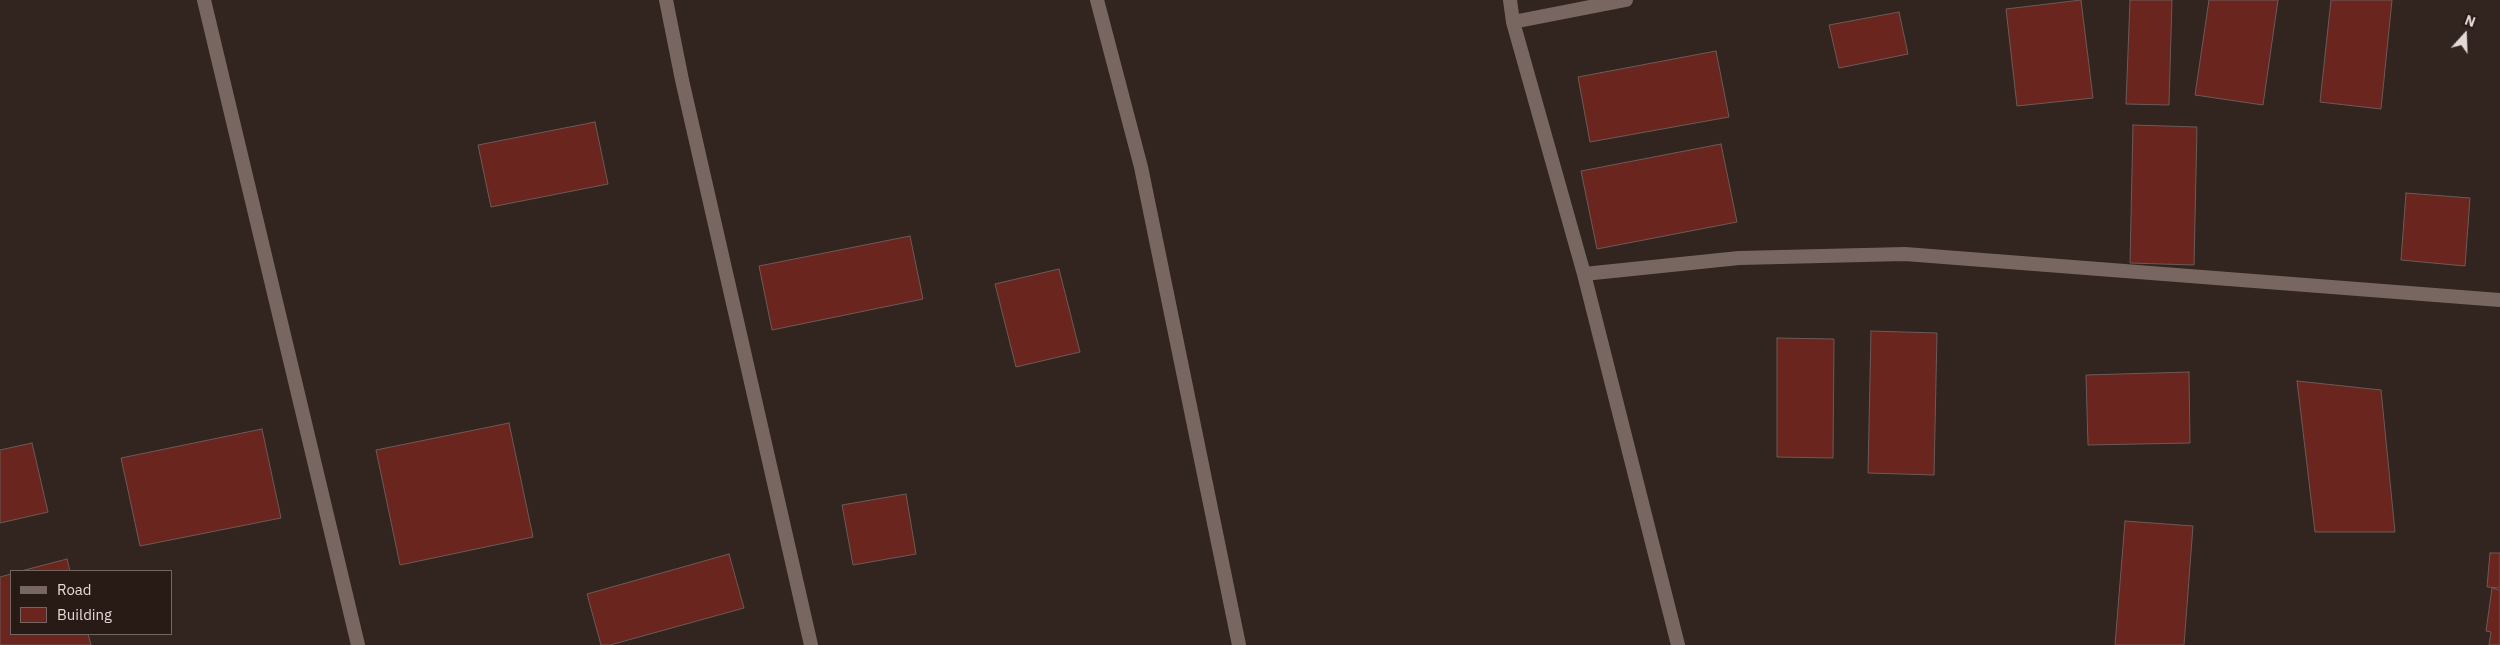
<!DOCTYPE html>
<html>
<head>
<meta charset="utf-8">
<style>
  body { margin:0 }
  #map { position:relative; width:2500px; height:645px; overflow:hidden; background:#32241e; font-family:"IBM Plex Sans",sans-serif }
  canvas { display:block }
  .legend { position:absolute; left:10px; top:570px; width:162px; height:65px; box-sizing:border-box; background:#281a15; border:1px solid #736662; margin:0; padding:6px 9px; list-style:none; font-size:15px; color:#e3d9d5 }
  .legend li { display:flex; align-items:center; gap:10px; height:25px }
  .legend b { width:25px; border:1px solid #736662 }
  .north { position:absolute; left:2440px; top:10px; width:50px; height:50px; -webkit-text-stroke:4px #281a15; paint-order:stroke; rotate:20deg; font-size:14px; font-weight:700; line-height:20px; text-align:center; color:#e3d9d5 }
  .north::after { content:''; display:block; margin:auto; width:18px; height:22px; background:#e3d9d5; clip-path:polygon(50% 0,100% 100%,50% 72%,0 100%) }
</style>
</head>
<body>
<div id="map">
<canvas width="2500" height="645"></canvas>
<ul class="legend">
<li><b style="height:6px;background:#786760"></b>Road</li>
<li><b style="height:14px;background:#6a261e"></b>Building</li>
</ul>
<div class="north">N</div>
</div>
<script>
const context = document.querySelector('canvas').getContext('2d');
context.lineJoin = 'round';
function paint(path, color) { context.fillStyle = color; context.fill(path, 'evenodd'); }
const shape = rows => new Path2D(rows.map(r => 'M' + r).join(''));
function trace(path, color, width, dash) { context.strokeStyle = color; context.lineWidth = width; context.lineCap = dash ? 'butt' : 'round'; context.setLineDash(dash || []); context.stroke(path); }
const building = shape([
  [2081,0,2093,98,2017,106,2006,9,2081,0],
  [2130,0,2172,0,2169,105,2126,104,2130,0],
  [2209,0,2278,0,2263,105,2195,95,2209,0],
  [2331,0,2392,0,2381,109,2320,102,2331,0],
  [1899,12,1908,54,1839,68,1829,25,1899,12],
  [1716,51,1729,117,1590,142,1578,77,1716,51],
  [595,122,608,184,491,207,478,145,595,122],
  [2133,125,2197,127,2194,265,2130,263,2133,125],
  [1721,144,1737,222,1597,249,1581,171,1721,144],
  [2406,193,2470,198,2465,266,2401,260,2406,193],
  [910,236,923,299,772,330,759,266,910,236],
  [1059,269,1080,352,1016,367,995,284,1059,269],
  [1871,331,1937,333,1934,475,1868,473,1871,331],
  [1777,338,1834,339,1833,458,1777,457,1777,338],
  [2189,372,2190,443,2088,445,2086,375,2189,372],
  [2297,381,2381,390,2395,532,2315,532,2297,381],
  [509,423,533,537,400,565,376,450,509,423],
  [262,429,281,518,140,546,121,458,262,429],
  [32,443,48,512,0,523,0,450,32,443],
  [906,494,916,554,853,565,842,505,906,494],
  [2125,521,2193,526,2184,645,2115,645,2125,521],
  [2490,553,2500,553,2500,588,2487,587,2490,553],
  [729,554,744,608,610,645,601,645,587,594,729,554],
  [67,559,70,571,21,571,67,559],
  [11,574,11,634,88,634,91,645,0,645,0,577,11,574],
  [2492,588,2500,590,2500,645,2489,645,2491,632,2486,631,2492,588]
]);
paint(building, '#6a261e');
trace(building, '#6c5a57', 1);
trace(shape([
  [204,0,358,645],
  [666,0,682,80,811,645],
  [1097,0,1141,167,1239,645],
  [1510,0,1513,22,1584,274,1678,645],
  [1513,22,1626,0],
  [1584,274,1739,258,1905,254,2500,300]
]), '#786760', 14);
</script>
</body>
</html>
